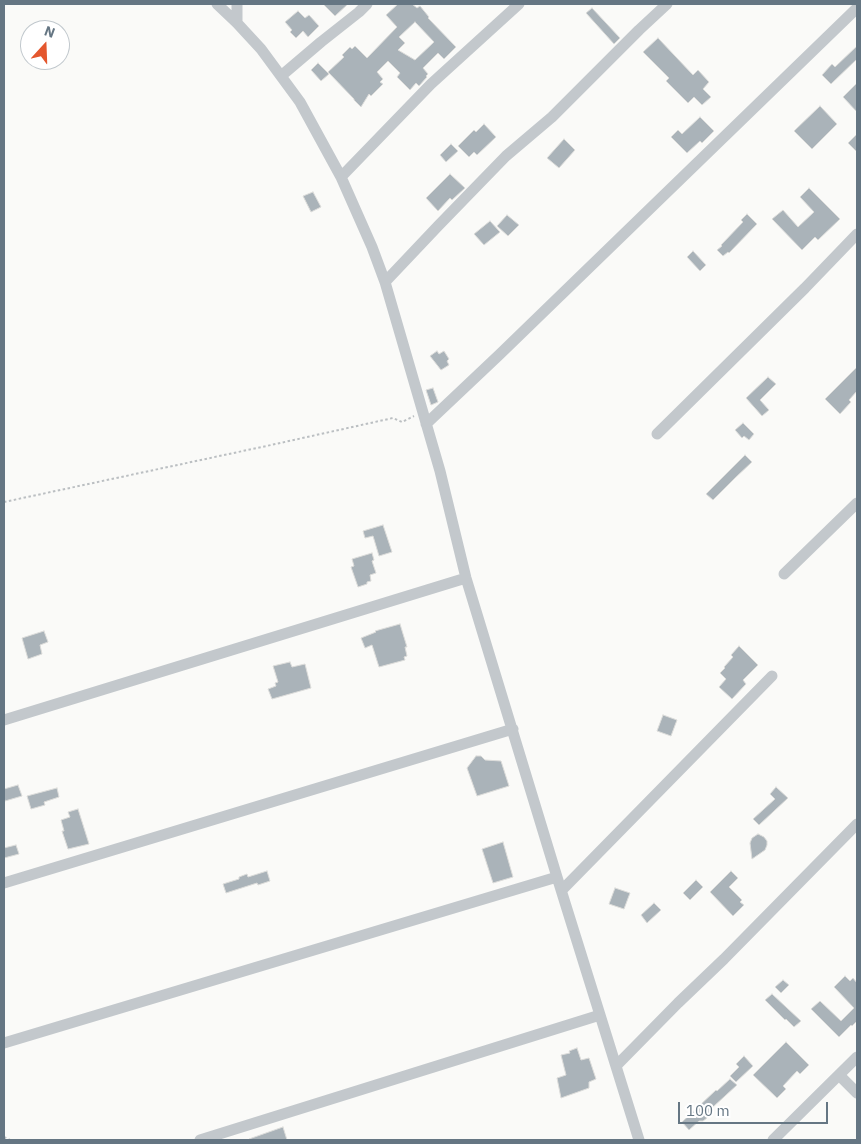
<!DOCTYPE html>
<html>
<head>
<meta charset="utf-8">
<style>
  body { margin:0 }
  #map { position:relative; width:861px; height:1144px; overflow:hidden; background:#fafaf8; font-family:"IBM Plex Sans",sans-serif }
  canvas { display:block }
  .frame { position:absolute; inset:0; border:5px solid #657683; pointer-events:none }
  .north { position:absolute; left:20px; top:20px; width:50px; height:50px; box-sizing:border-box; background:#fff; border:1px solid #c1c8cd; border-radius:50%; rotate:20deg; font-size:14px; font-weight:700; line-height:20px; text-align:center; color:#657683 }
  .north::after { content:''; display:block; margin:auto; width:18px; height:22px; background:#e4572e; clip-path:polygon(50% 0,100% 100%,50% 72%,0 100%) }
  .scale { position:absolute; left:678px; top:1102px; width:150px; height:22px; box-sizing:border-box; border:2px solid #657683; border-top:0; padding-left:6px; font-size:15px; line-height:18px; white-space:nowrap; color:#657683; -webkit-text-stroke:4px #fff; paint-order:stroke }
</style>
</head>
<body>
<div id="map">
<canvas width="861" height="1144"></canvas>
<div class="frame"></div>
<div class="north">N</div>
<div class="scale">100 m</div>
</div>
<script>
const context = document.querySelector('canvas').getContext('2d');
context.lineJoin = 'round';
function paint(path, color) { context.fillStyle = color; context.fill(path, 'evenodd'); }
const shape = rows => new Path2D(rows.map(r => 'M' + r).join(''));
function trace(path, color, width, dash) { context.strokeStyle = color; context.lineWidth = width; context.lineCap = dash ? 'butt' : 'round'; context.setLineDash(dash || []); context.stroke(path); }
const building = shape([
  [323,4,348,4,335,16,323,4],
  [398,4,412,4,417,8,420,6,429,17,428,18,456,47,444,59,438,53,423,68,428,74,426,76,427,77,419,86,416,83,410,90,397,77,400,73,388,61,377,72,383,79,380,82,383,84,371,96,369,94,361,107,354,100,354,99,328,72,344,57,342,55,350,47,352,49,355,46,367,58,397,27,386,15,398,4],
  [415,22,434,42,415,60,398,50,405,43,399,37,415,22],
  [592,8,620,38,614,44,586,13,592,8],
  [298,11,305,18,309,15,319,26,308,37,303,31,296,38,290,32,292,30,285,22,298,11],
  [658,38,693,75,698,70,709,82,703,89,711,97,702,105,694,97,688,103,666,81,669,78,643,52,658,38],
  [857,46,857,59,831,84,822,75,832,64,835,67,857,46],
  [318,63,329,74,321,81,311,70,318,63],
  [857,83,857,112,843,97,857,83],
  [820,106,837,124,812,149,794,131,820,106],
  [700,117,714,131,702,143,700,141,687,153,671,137,678,130,682,134,700,117],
  [484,124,496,137,477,155,474,152,469,157,458,146,474,130,476,132,484,124],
  [857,134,857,152,848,143,857,134],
  [564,139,575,150,559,168,547,158,564,139],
  [451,144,458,151,446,162,440,155,451,144],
  [450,174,465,188,452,200,450,198,438,211,426,198,450,174],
  [809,188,840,219,818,240,815,237,802,250,772,219,783,210,798,227,814,212,800,197,809,188],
  [313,192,321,207,311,212,303,196,313,192],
  [747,214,757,224,729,253,728,252,723,256,717,250,722,246,721,245,743,222,741,220,747,214],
  [507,215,519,225,508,236,497,226,507,215],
  [490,221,500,232,484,245,474,234,490,221],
  [693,251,706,265,700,271,687,257,693,251],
  [437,351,439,354,444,351,449,359,447,361,449,365,441,370,430,356,437,351],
  [857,367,857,391,849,400,851,402,840,414,825,399,857,367],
  [768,377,776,384,760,400,769,410,762,416,746,398,768,377],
  [433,388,438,402,431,405,426,390,433,388],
  [743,423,754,434,749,440,744,436,742,438,735,430,743,423],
  [745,455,752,462,735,478,713,500,706,494,745,455],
  [383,525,392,552,379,556,373,536,365,538,363,531,383,525],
  [372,553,374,560,372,561,376,573,370,575,371,581,367,582,367,584,358,587,351,567,354,566,352,559,372,553],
  [400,624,407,647,405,647,407,656,404,657,405,660,379,667,372,645,365,648,361,638,376,632,375,631,400,624],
  [44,631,48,642,40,645,42,654,28,659,22,638,44,631],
  [739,646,758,665,743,680,746,684,732,699,719,687,726,679,720,673,725,668,724,667,733,657,731,655,739,646],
  [290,662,292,667,305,664,311,688,272,699,268,689,276,686,275,683,278,682,273,666,290,662],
  [663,715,677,720,671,736,657,731,663,715],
  [476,756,481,756,485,760,501,761,509,786,477,796,467,768,476,756],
  [18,785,22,796,5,801,4,797,4,789,18,785],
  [776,787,788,798,759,825,753,819,775,799,770,794,776,787],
  [57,788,59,797,44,802,45,805,31,809,27,796,57,788],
  [78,809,89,844,68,849,62,831,64,831,61,820,70,817,68,812,78,809],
  [758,834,764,837,767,841,767,845,765,850,752,859,750,843,752,838,758,834],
  [503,842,513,877,493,883,482,849,503,842],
  [16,845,19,854,4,858,4,848,16,845],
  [267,871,270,881,258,885,257,883,226,893,223,884,239,879,239,877,247,874,248,877,267,871],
  [731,871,738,878,729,887,742,900,740,902,744,905,733,916,710,892,731,871],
  [696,880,703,887,690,900,683,893,696,880],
  [615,888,630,893,624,909,609,904,615,888],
  [654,903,661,910,647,923,641,915,654,903],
  [845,976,850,981,853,978,857,983,857,1021,852,1026,851,1025,839,1037,811,1009,820,1001,841,1021,854,1008,834,987,845,976],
  [783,980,789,985,781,993,775,987,783,980],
  [772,994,801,1021,794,1027,786,1019,785,1020,765,1000,772,994],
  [786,1042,809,1065,800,1074,797,1071,783,1086,786,1089,777,1098,753,1075,786,1042],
  [577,1048,581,1060,589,1058,596,1079,589,1082,589,1088,561,1098,557,1078,566,1075,561,1055,570,1053,569,1051,577,1048],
  [744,1056,753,1066,736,1082,730,1076,739,1067,736,1064,744,1056],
  [730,1079,737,1085,713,1107,713,1112,707,1118,703,1121,699,1121,689,1130,682,1122,716,1090,717,1091,730,1079],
  [283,1127,287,1140,249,1140,249,1139,283,1127]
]);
paint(building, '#aab3b9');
trace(building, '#dcdcda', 1);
trace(shape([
  [4,502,271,445,393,418,402,422,414,416],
  [4,1137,10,1140]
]), '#bbbfc2', 2, [2.5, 2.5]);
trace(shape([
  [217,4,237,23,261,49,300,102,341,177,372,247,385,282,440,471,466,578,557,877,639,1140],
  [237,23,237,4],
  [281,76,321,42,359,12,367,4],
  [341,177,431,84,519,4],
  [385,282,438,226,506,156,552,117,639,30,667,4],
  [426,424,499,355,857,8],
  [657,434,805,288,857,234],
  [784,574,857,503],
  [4,720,466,578],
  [4,883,513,729],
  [562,890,772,676],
  [4,1043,557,877],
  [616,1066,678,1003,724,959,857,824],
  [839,1075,857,1093],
  [200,1140,600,1015],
  [773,1140,857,1057]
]), '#c3c8cc', 11);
</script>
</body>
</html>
